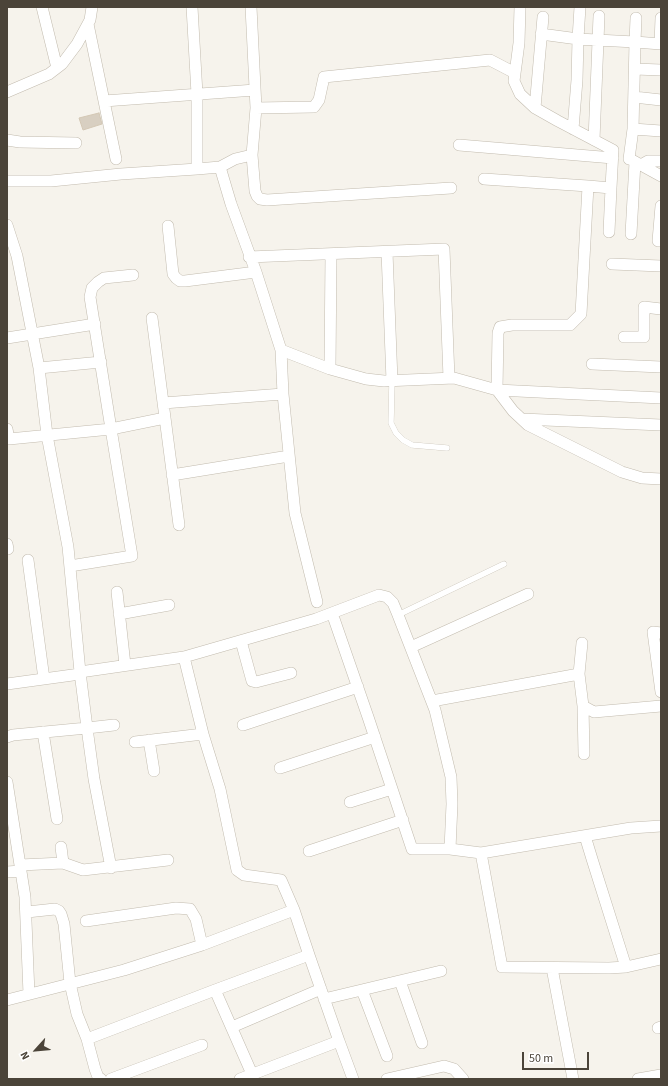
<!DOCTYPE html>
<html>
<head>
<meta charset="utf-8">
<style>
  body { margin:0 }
  #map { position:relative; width:668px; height:1086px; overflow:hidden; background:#f6f3ec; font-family:"Source Sans 3",sans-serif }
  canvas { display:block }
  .frame { position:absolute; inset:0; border:8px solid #4b4439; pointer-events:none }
  .north { position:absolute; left:16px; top:1030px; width:40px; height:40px; -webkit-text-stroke:3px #fff; paint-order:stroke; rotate:243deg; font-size:11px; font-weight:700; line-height:16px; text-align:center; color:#4b4439 }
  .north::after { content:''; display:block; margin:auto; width:14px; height:18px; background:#4b4439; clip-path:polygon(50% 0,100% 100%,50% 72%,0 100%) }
  .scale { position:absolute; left:522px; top:1052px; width:67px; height:18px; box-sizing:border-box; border:2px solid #4b4439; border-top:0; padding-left:5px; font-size:12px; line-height:14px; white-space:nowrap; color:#4b4439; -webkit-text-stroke:3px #fff; paint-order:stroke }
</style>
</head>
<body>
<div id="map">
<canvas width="668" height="1086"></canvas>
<div class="frame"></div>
<div class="north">N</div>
<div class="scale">50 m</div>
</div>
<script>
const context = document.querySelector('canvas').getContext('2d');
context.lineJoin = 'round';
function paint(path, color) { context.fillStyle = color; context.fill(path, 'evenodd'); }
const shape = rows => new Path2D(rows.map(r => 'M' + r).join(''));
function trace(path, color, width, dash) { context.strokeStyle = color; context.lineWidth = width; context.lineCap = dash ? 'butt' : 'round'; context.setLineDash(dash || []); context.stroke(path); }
const building = shape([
  [99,113,102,124,83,130,79,118,99,113]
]);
paint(building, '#d8cfc1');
trace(building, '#d3c7b4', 1);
const lane = shape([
  [392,381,391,423,396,433,403,440,412,445,447,448],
  [398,615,504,564]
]);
const street = shape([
  [42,7,57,68],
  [251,7,256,108,252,155,235,159,220,167,231,204,256,272,281,350,283,394,295,513,317,602],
  [520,7,519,43,514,81,520,94,535,108,558,121,613,150,611,188,588,186,581,314,570,325,512,325,500,327,498,333,497,390,661,398],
  [636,18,635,42,661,44],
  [88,24,104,101,255,90],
  [541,34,578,39,580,7],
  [660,44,661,18],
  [635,69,661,70],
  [7,92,49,74,62,64,77,44,90,20,92,7],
  [634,97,661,100],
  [104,101,116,159],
  [256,108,314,107,319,100,324,77,490,60,515,73],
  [535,108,543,17],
  [573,129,577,80,578,39,635,42,633,129],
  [7,140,20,142,76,143],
  [594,140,599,16],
  [459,145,613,158],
  [252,155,255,191,257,196,260,199,267,200,451,188],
  [629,159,633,129,661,131],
  [630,159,661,176],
  [641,165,648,161,661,161],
  [197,169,220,167],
  [484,179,588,186],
  [7,181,51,181,121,174,197,169,197,94,192,7],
  [7,225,17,256,39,368,47,435,68,547,80,672,87,728,13,735,7,737],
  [168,226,173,274,176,278,180,281,185,281,256,272],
  [609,232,611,188],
  [631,234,635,162],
  [658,241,661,206],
  [387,252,392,381],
  [249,257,444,249,449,378],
  [612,264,661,266],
  [152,318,179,525],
  [624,337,644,337,644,307,661,309],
  [7,338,95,324],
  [281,350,330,369,366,379,384,381,454,378,497,390,513,411,528,425,622,472,642,478,661,479],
  [592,364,661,367],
  [39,368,101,362],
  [330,369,331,254],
  [163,403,283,394],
  [522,419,661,425],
  [7,429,9,439,7,439],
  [9,439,111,429,90,297,92,288,98,282,104,278,133,275],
  [172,475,289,456],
  [7,544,8,549],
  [28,560,44,679],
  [70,566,132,556,111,429,165,418],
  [117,592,125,665],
  [119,614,169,605],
  [661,633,653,632,661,692],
  [241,641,252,681,256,682,291,673],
  [411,647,528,594],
  [80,672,184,657,316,619,379,595,387,597,393,603,398,615,435,710,451,777,452,804,450,849,412,849,368,717,332,613],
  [579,674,582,643],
  [7,684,80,674],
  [432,701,579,674,583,706,594,712,661,706],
  [583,706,584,754],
  [243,725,358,687],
  [43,732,57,819],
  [203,734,220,789,237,870,244,875,281,880,294,910],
  [149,740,154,771],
  [135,742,203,734,184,657],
  [280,768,375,737],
  [7,782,25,897,29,994],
  [350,802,392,789],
  [585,836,592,859,626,967],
  [61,847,63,863],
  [450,849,481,853,631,828,661,826],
  [309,851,403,820],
  [481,853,502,967,609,968,626,967,661,959],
  [20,865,63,863,83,870,168,860],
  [111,868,94,779,87,728,114,725],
  [7,872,21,871],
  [27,912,55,909,59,911,61,914,64,924,70,983,77,1014,87,1039,215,990,252,1074],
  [86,921,176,908,190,909,196,919,202,945],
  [552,968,573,1079],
  [400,981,422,1043],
  [362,990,387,1056],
  [324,999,441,971],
  [7,1000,124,970,202,945,294,910,309,955,215,990],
  [232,1027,321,989],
  [658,1028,661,1027],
  [87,1039,95,1069,98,1077,101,1079],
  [339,1041,353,1079],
  [111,1079,202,1045],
  [240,1079,339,1041,309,955],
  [387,1079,444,1066,454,1069,463,1079],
  [638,1079,661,1075]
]);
trace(lane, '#c2bbae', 6);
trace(street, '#c2bbae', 12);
trace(lane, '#fff', 5.5);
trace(street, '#fff', 11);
</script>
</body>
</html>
